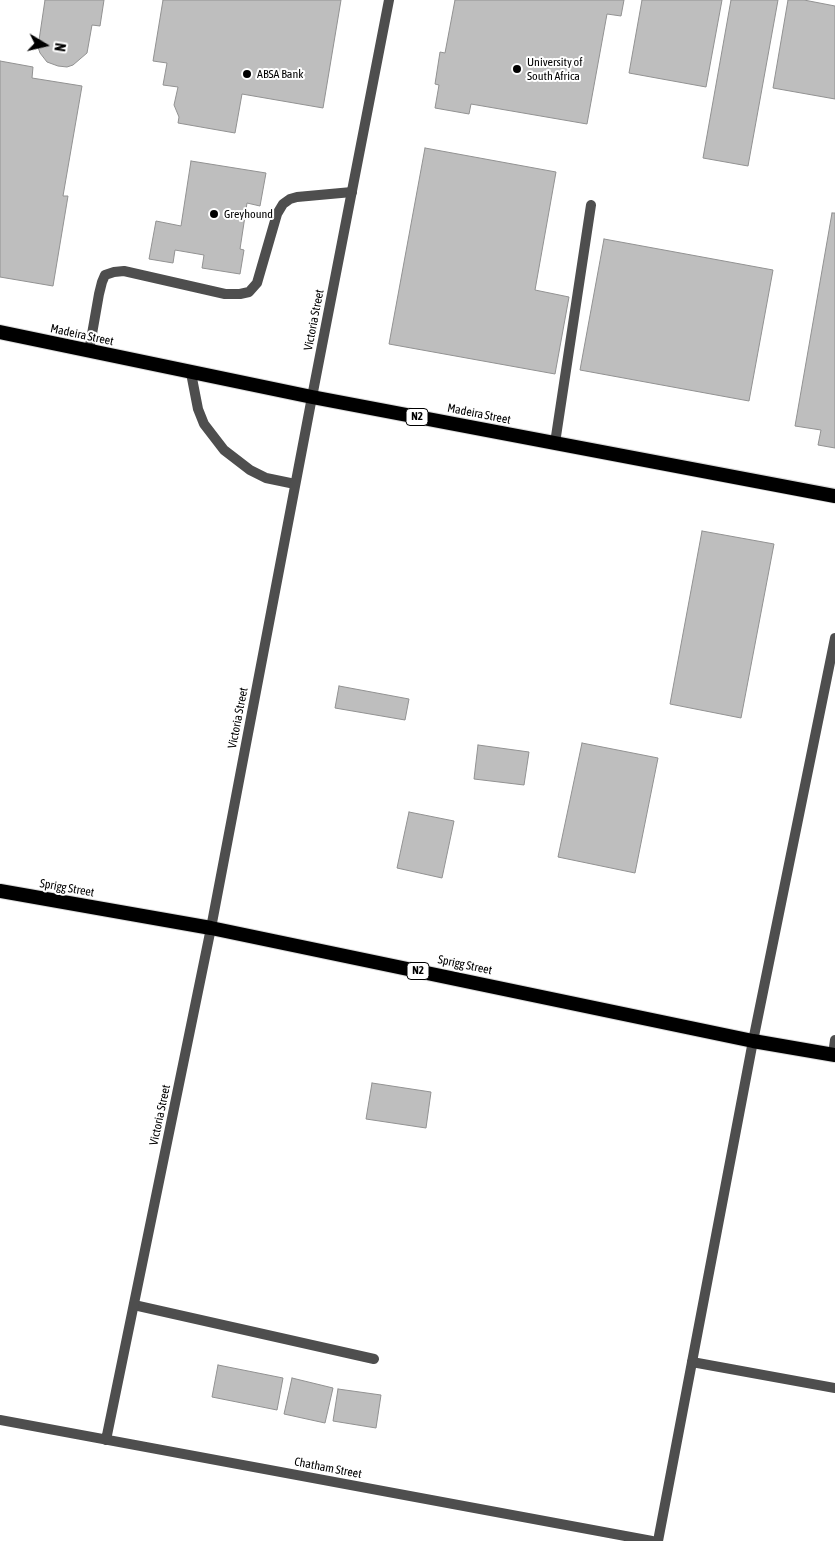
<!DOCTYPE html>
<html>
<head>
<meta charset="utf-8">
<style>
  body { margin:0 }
  #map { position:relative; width:835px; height:1541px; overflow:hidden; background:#fff; font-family:"Asap Condensed",sans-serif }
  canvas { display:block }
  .north { position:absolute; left:20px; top:20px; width:50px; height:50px; -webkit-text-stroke:4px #fff; paint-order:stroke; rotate:99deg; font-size:14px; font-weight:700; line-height:20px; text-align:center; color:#000 }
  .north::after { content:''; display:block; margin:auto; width:18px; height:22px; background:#000; clip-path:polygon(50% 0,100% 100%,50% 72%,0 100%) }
</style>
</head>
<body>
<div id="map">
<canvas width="835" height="1541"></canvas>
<div class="north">N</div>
</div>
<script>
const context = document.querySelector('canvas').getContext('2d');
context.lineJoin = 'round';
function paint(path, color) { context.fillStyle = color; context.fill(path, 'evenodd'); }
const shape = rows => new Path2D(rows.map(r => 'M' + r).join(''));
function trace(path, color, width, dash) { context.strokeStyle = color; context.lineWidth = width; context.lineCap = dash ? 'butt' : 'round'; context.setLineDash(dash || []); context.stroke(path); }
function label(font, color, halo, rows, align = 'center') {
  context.font = font + ' "Asap Condensed",sans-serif'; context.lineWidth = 4; context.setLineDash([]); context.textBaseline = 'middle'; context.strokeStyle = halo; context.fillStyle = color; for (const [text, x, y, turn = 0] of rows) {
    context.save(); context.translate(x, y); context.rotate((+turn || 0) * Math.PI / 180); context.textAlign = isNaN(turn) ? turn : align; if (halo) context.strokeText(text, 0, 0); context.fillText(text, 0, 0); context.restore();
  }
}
const building = shape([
  [45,0,104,0,100,26,92,25,87,53,73,65,67,67,58,66,47,62,40,53,38,47,45,0],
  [163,0,341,0,323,108,242,94,235,133,178,123,179,117,174,105,178,87,163,85,167,63,153,61,163,0],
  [455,0,624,0,621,16,607,14,587,124,471,104,469,114,435,108,439,85,435,84,440,52,445,53,455,0],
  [642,0,722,0,706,87,629,73,642,0],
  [731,0,778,0,748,166,703,158,731,0],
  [788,0,804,0,835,6,835,99,773,88,788,0],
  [0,61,33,67,32,78,82,86,63,196,68,196,53,286,0,277,0,61],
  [425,148,556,172,535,290,569,297,555,374,389,344,425,148],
  [191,161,266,173,260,206,247,203,240,249,244,250,240,274,202,268,204,255,175,250,173,263,149,259,156,221,181,226,191,161],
  [832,213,835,213,835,448,818,445,821,430,795,426,832,213],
  [604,239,773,270,749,401,580,370,604,239],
  [702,531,774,544,741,718,670,704,702,531],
  [339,686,409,699,405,720,335,708,339,686],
  [582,743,658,758,635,873,558,857,582,743],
  [478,745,529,752,524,785,474,779,478,745],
  [409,812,454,821,442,878,397,868,409,812],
  [372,1083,431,1092,426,1128,366,1119,372,1083],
  [218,1365,283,1378,277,1410,212,1397,218,1365],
  [292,1378,333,1388,325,1423,284,1414,292,1378],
  [338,1389,381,1395,376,1428,333,1421,338,1389]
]);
paint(building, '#bebebe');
trace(building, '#929292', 1);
const trunk = shape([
  [0,332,312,397,835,496],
  [0,891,211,928,753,1041,835,1055]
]);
trace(trunk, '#dbdbdb', 16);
trace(shape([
  [89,351,99,294,102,282,105,275,114,272,124,271,225,294,240,294,249,292,257,283,277,214,283,204,290,199,297,197,352,192],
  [191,373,198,409,204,424,224,450,250,470,266,478,295,484],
  [555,443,591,205],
  [833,1055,835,1040],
  [134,1305,374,1359],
  [692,1362,835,1388]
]), '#4e4e4e', 10);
trace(shape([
  [0,1420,652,1541],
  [106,1440,211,928,312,397,389,0],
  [658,1541,753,1041,835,638]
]), '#4e4e4e', 10);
trace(trunk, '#000', 14);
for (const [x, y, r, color] of [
  [517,69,5,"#000"],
  [247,74,5,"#000"],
  [214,214,5,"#000"]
]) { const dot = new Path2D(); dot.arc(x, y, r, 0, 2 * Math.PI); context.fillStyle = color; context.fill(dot); trace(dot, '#fff', 2); }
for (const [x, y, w] of [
  [417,417,22],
  [418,971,22]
]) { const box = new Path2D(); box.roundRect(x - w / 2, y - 8.5, w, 17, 4); context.fillStyle = '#fff'; context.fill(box); trace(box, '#000', 1); }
label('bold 11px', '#000', null, [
  ["N2",417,417],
  ["N2",418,971]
]);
label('12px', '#000', '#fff', [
  ["University of",527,62],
  ["South Africa",527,76],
  ["ABSA Bank",257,74],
  ["Greyhound",224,214]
], 'left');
label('12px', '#000', '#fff', [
  ["Victoria Street",314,320,-79],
  ["Madeira Street",82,335,12],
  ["Madeira Street",479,414,11],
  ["Victoria Street",238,718,-79],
  ["Sprigg Street",67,888,10],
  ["Sprigg Street",465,965,12],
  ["Victoria Street",160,1115,-78],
  ["Chatham Street",328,1468,11]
]);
</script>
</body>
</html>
